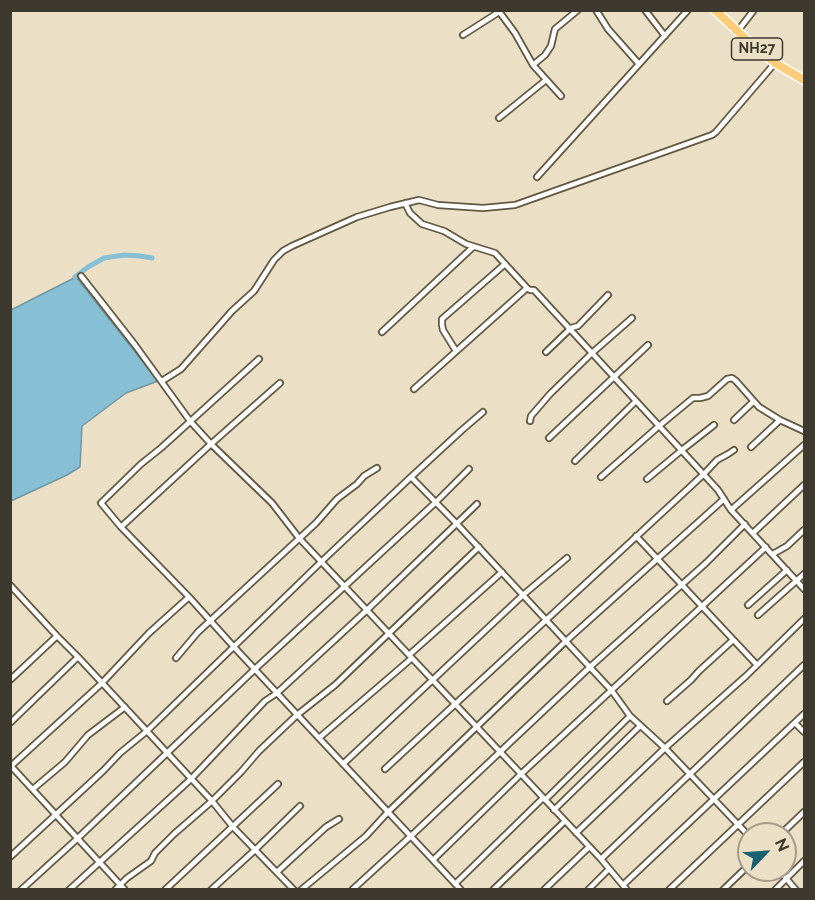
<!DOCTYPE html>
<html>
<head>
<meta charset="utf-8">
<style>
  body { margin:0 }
  #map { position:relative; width:815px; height:900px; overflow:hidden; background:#ebe0c6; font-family:Raleway,sans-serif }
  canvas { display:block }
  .frame { position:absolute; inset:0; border:12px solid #3d392e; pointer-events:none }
  .north { position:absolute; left:737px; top:822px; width:60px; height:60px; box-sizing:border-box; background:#ebe0c6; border:2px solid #a59d89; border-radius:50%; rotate:65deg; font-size:16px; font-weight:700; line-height:24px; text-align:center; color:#3d392e }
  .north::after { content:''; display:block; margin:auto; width:21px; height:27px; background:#196171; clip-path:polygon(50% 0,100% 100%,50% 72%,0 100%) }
</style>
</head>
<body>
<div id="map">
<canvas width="815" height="900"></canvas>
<div class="frame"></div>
<div class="north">N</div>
</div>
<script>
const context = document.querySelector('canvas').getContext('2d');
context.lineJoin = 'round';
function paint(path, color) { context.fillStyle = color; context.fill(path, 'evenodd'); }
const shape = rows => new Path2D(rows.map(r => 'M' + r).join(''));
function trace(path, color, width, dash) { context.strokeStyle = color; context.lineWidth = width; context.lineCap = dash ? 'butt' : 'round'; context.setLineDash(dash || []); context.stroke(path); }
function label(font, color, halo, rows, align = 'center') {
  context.font = font + ' Raleway,sans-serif'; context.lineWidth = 4.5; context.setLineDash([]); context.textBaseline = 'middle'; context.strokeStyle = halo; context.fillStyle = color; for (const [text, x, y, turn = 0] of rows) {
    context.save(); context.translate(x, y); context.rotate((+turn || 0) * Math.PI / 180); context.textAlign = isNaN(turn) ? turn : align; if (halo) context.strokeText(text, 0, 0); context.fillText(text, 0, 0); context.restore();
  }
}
const water = shape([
  [76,277,158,381,126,393,82,426,80,467,67,475,11,501,11,310,76,277]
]);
paint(water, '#87bfd5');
trace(water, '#7197a3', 1.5);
trace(shape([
  [75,277,88,267,104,258,124,255,140,256,152,258]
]), '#87bfd5', 5);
const street = shape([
  [498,10,515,33,533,65,561,96],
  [596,10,608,29,639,64],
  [645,10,665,36],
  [737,32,754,10],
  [463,35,499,12],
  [533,65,545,55,551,46,555,29,578,10],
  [499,118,546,80],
  [537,177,688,10],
  [405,203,410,213,422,224,444,231,466,244,495,253,527,288,530,290,534,290,718,490,731,510,804,589],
  [81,276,135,345,190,421,211,444,272,503,299,538,601,859,627,890],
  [382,332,473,247],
  [456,351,443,330,442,325,442,319,505,264],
  [546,352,571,328,578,326,608,295],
  [259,359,161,448,141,464,101,503,121,527,189,597,234,647,461,890],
  [162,381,181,369,232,311,254,291,274,260,283,251,292,246,357,217,390,207,419,200,438,205,483,208,515,205,712,135,716,132,775,63],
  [414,389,527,288],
  [734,420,753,402],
  [530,421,531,416,550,394,592,353,632,318],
  [549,438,648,345],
  [751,447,780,420],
  [575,461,636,401],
  [411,477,462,430,483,412],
  [601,477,659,426,693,398,700,398,708,396,727,379,732,378,736,381,759,407,780,420,804,431],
  [647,479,682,450,714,425],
  [731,510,804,445],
  [121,527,211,444,280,383],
  [753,533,804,485],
  [636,536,757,665],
  [773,554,787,546,804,530],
  [10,585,57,636,78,657,212,801,233,827,294,890],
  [748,605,787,570],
  [758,615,804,574],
  [409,655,502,572],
  [176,658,198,632,316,523,337,499,357,484,364,476,377,468],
  [10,680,57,636],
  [667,701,691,680,699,671,733,640],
  [10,723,78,657],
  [795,723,804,732],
  [319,738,412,658],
  [343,764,523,595,567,558],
  [11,766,125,890],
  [10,767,102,683,149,633,189,597],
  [385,769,704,474,717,460,728,454,734,450],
  [33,789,65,762,88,735,125,707],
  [545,800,630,716],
  [554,810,640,726],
  [576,833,665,748,746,676,804,619],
  [781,834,804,812],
  [10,857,103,771,120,753,147,731,321,562,411,477,457,524,612,691,630,716,665,748,749,836],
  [601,859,804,665],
  [433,860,521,774,766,547],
  [779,870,796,890],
  [277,872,326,827,339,819],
  [455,884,543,798],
  [623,885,804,714],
  [21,890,78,838,255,669,436,502,469,469],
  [69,890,191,779,265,701,277,693,367,610,477,504],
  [115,890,127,878,151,861,155,853,174,834,212,801,241,772,259,751,297,715,335,685,479,547],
  [165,890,278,784],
  [211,890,255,850,300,806],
  [301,890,366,836,388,812,566,641,724,499],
  [352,890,411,836,590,667,706,563,745,524],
  [493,890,565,821],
  [544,890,589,847],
  [588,890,609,869],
  [669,890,804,762],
  [723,890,749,865],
  [775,890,804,861]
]);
const highway = shape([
  [715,10,748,41,775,63,804,80]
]);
trace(street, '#615841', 8);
trace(highway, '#fff', 11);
trace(street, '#fff', 4.5);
trace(highway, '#ffcd7a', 8);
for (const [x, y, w] of [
  [757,49,51]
]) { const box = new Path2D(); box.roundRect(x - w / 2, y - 11, w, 22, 4.5); context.fillStyle = '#ebe0c6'; context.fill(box); trace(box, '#3d392e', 1.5); }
label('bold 14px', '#3d392e', null, [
  ["NH27",757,49]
]);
</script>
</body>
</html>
